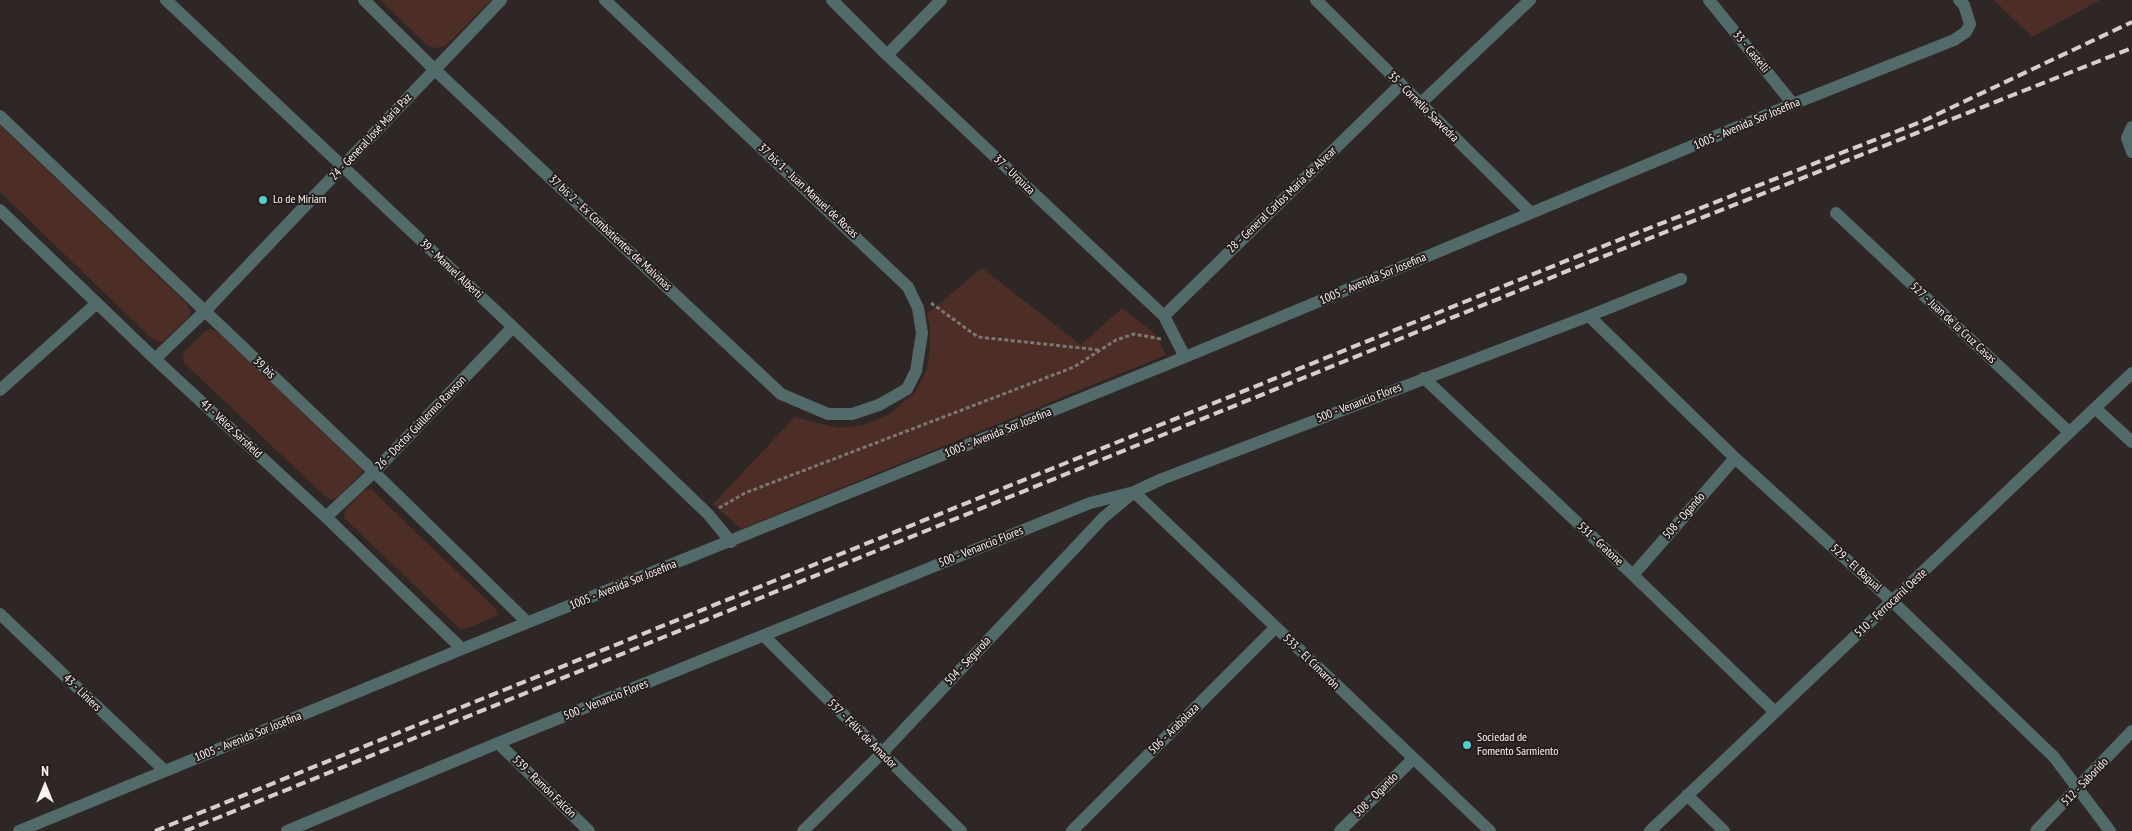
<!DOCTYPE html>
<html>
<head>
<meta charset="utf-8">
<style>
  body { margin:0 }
  #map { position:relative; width:2132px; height:831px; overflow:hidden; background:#2e2725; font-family:"PT Sans Narrow",sans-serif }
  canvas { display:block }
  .north { position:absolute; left:20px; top:761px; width:50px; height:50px; -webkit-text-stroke:4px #251e1c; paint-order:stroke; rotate:0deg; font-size:14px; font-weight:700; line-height:20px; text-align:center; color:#f8f3f1 }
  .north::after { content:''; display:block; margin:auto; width:18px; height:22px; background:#f8f3f1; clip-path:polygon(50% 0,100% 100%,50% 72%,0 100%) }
</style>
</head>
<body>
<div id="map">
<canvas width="2132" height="831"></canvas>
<div class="north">N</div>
</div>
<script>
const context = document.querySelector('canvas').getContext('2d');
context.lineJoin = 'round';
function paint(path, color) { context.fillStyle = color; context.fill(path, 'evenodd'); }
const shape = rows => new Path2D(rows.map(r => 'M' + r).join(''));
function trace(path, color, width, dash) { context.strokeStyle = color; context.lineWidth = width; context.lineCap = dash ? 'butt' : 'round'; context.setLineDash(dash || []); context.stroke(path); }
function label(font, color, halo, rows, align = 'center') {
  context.font = font + ' "PT Sans Narrow",sans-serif'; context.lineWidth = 4; context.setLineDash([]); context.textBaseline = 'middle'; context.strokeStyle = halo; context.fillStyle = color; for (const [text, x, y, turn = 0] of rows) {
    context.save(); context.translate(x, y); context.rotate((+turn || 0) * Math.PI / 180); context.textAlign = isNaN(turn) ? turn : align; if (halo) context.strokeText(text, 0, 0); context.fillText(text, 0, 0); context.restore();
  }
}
paint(shape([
  [380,0,491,0,452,40,444,47,436,48,428,46],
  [1994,0,2100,0,2032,37],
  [0,125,187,304,191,311,190,316,163,341,156,341,149,336,0,192],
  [982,268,1081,345,1122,308,1156,335,1166,355,741,529,713,504,795,417,838,428,863,425,890,414,915,392,927,369,930,348,930,326,927,314],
  [211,329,218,332,363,470,360,475,338,497,332,500,325,496,183,362,184,352,204,332],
  [371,489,495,608,498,614,496,616,470,627,461,629,458,627,345,519,344,513,347,508,363,491]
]), '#4d2e26');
trace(shape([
  [931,303,978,337,1100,350],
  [719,508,745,493,1074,367,1116,340,1134,334,1161,339]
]), '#7c7674', 3, [4, 2.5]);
trace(shape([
  [166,0,513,327,708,514,731,542],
  [364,0,434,69,781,394,828,414,852,414,879,405,907,389,916,371,922,333,918,308,908,287,605,0],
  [832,0,887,55,1164,316,1185,357],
  [1316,0,1531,213],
  [1709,0,1793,104],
  [887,55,941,0],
  [1420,104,1530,0],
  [0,116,374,472,527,622],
  [2132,127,2127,138,2132,152],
  [0,210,155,359,326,517,462,649],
  [1836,213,2069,432],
  [1164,316,1401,84],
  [1589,316,1735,458,1893,602,2054,757,2110,831],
  [155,359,205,311,501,0],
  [1424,378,1633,575,1775,712],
  [0,390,97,303],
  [2096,409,2132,442],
  [326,517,374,472,513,327],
  [1633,575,1735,458],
  [0,614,165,771],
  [764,636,961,831],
  [498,743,589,831],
  [1687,795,1724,831],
  [19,831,462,649,1185,357,1793,104,1954,40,1966,32,1970,24,1964,5,1959,0],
  [287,831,498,743,1090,503,1134,492,1162,479,1589,316,1681,279],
  [803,831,881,754,1103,518,1134,492,1490,831],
  [1072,831,1275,628],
  [1340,831,1413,759],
  [1650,831,2132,373],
  [2036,831,2132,731]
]), '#536a6a', 12);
trace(shape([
  [155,831,1583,254,1923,121,2132,22],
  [185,831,1587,263,2132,48]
]), '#d4cecc', 4, [10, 5]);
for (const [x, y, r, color] of [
  [263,200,5,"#52cdd0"],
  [1467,745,5,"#52cdd0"]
]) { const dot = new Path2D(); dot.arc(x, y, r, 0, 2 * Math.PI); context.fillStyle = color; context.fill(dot); trace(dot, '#251e1c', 2); }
label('12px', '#f8f3f1', '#251e1c', [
  ["33 - Castelli",1751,52,51],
  ["35 - Cornelio Saavedra",1423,107,45],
  ["1005 - Avenida Sor Josefina",1747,124,-23],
  ["24 - General José María Paz",371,137,-47],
  ["37 - Urquiza",1014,175,43],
  ["37 bis 1 - Juan Manuel de Rosas",808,191,43],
  ["28 - General Carlos María de Alvear",1282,200,-44],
  ["37 bis 2 - Ex Combatientes de Malvinas",610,233,43],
  ["39 - Manuel Alberti",451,269,43],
  ["1005 - Avenida Sor Josefina",1373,279,-23],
  ["527 - Juan de la Cruz Casas",1953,323,43],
  ["39 bis",264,368,44],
  ["500 - Venancio Flores",1359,403,-21],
  ["26 - Doctor Guillermo Rawson",421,423,-46],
  ["41 - Vélez Sarsfield",231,429,43],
  ["1005 - Avenida Sor Josefina",998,433,-22],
  ["508 - Ogando",1684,516,-49],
  ["531 - Gratone",1600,544,43],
  ["500 - Venancio Flores",981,547,-22],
  ["529 - El Bagual",1856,568,42],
  ["1005 - Avenida Sor Josefina",623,585,-22],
  ["510 - Ferrocarril Oeste",1891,603,-43],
  ["504 - Segurola",968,661,-47],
  ["533 - El Cimarrón",1311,662,44],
  ["43 - Liniers",82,693,44],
  ["500 - Venancio Flores",606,700,-22],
  ["506 - Arabolaza",1174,729,-45],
  ["537 - Félix de Amador",862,734,45],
  ["1005 - Avenida Sor Josefina",248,737,-22],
  ["512 - Saborido",2085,782,-46],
  ["539 - Ramón Falcón",544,787,44],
  ["508 - Ogando",1376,795,-45]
]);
label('12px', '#f8f3f1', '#251e1c', [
  ["Lo de Miriam",273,200],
  ["Sociedad de",1477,738],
  ["Fomento Sarmiento",1477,752]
], 'left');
</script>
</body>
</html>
